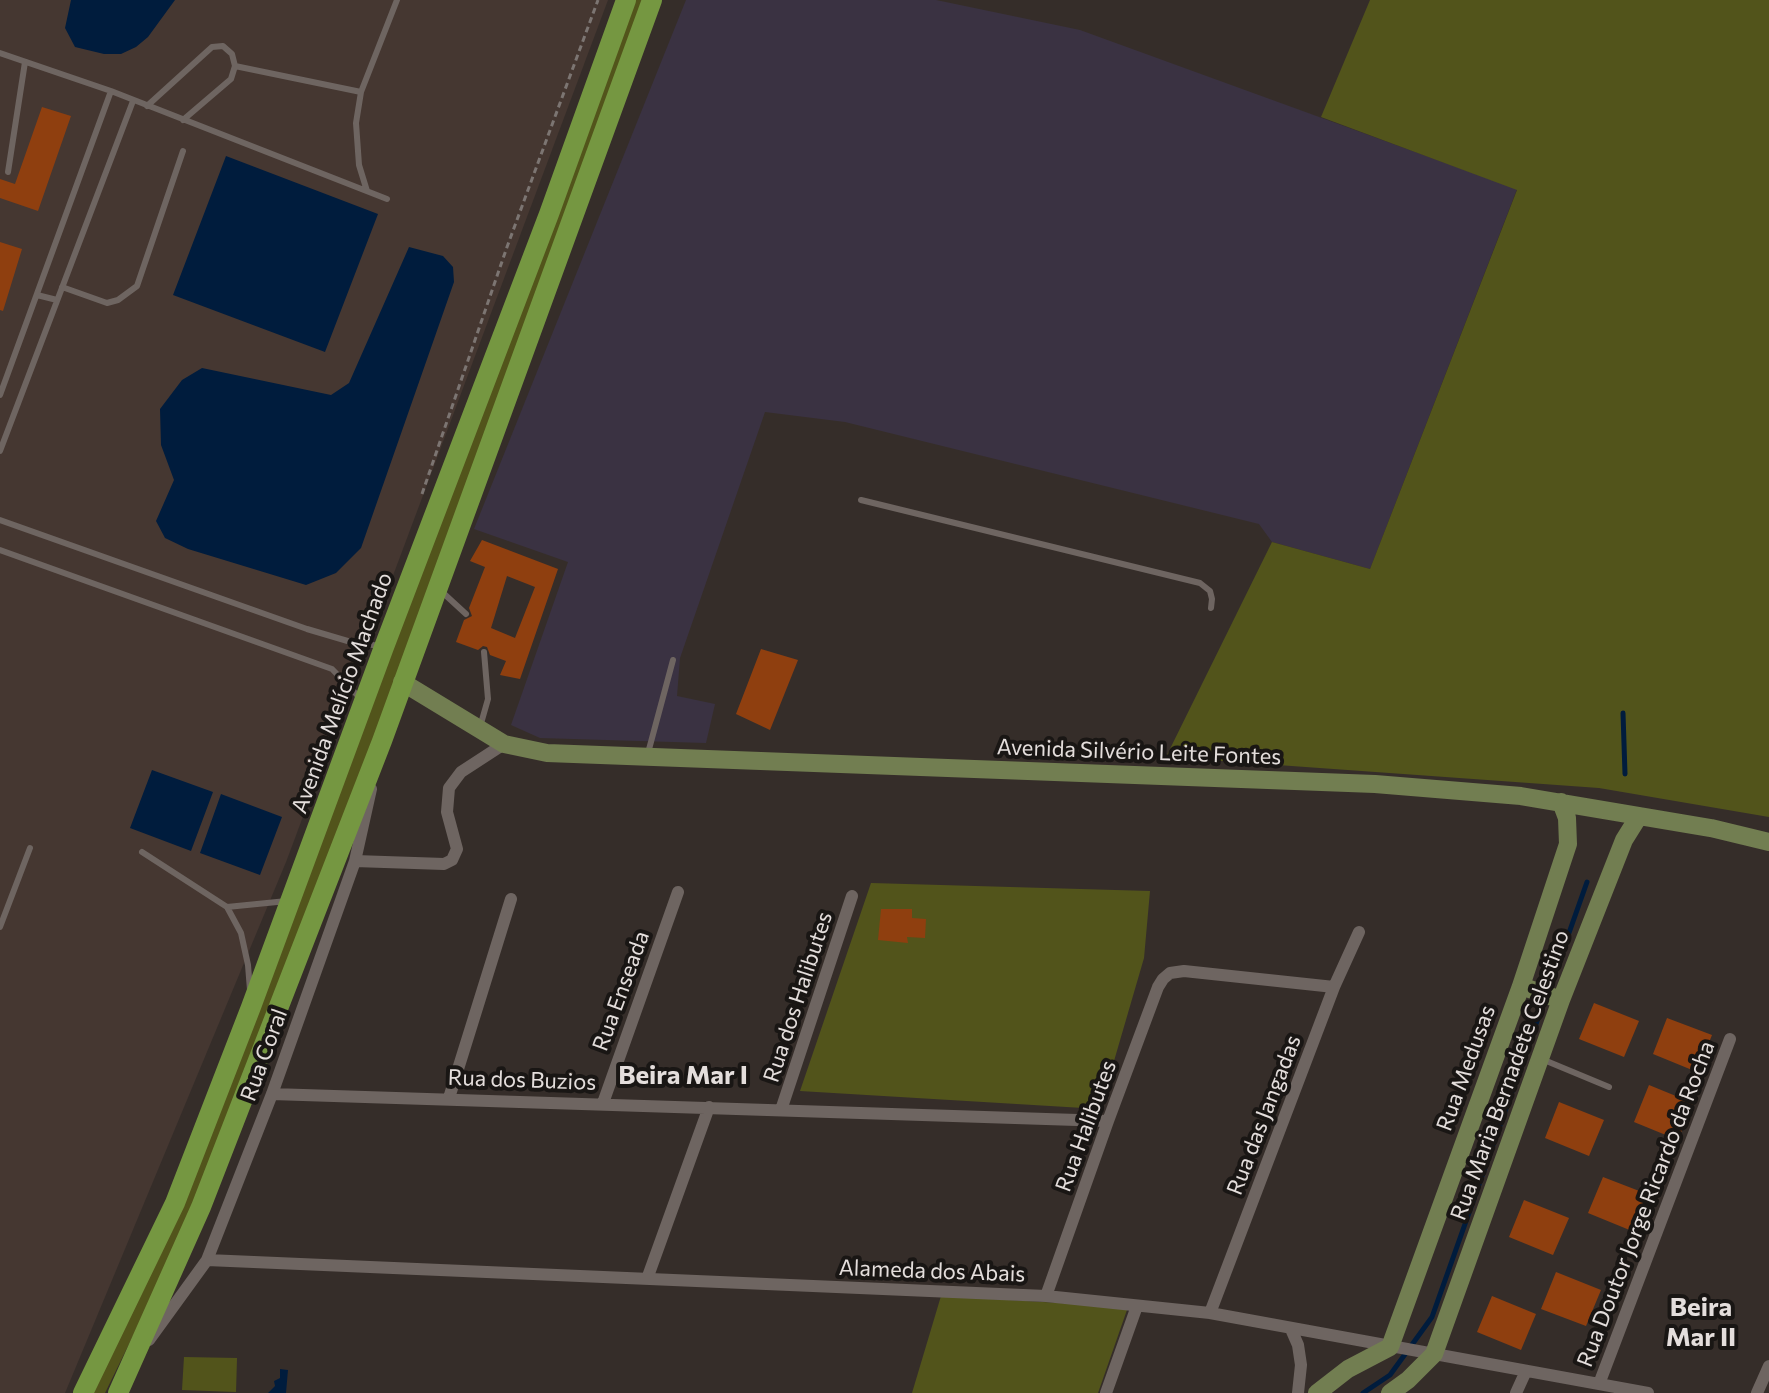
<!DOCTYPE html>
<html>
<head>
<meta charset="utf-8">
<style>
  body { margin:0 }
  canvas { display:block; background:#352d29 }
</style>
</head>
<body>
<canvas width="1769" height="1393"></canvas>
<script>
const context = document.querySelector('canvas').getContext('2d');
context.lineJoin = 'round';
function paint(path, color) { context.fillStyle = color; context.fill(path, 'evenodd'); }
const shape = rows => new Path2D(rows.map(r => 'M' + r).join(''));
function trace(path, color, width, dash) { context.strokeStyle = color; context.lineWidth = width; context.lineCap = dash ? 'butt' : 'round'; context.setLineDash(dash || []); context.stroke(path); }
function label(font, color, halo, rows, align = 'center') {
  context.font = font + ' Commissioner,sans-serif'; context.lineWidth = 8; context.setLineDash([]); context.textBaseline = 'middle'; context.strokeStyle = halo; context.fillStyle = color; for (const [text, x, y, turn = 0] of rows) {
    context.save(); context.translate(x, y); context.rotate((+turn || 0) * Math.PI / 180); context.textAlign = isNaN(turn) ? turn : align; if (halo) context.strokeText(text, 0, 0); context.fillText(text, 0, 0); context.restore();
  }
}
paint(shape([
  [686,0,936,0,1080,30,1517,189,1370,569,1272,542,1259,524,845,422,765,412,680,658,677,696,715,704,706,743,540,738,511,725,568,562,474,529]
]), '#3a3242');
paint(shape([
  [0,0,608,0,286,862,65,1393,0,1393]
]), '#453731');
paint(shape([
  [630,0,643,0,360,780,175,1250,105,1393,92,1393],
  [1370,0,1769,0,1769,817,1599,788,1166,757,1272,542,1370,569,1517,190,1321,117],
  [871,883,1150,891,1144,958,1100,1109,800,1091],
  [941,1296,1128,1307,1098,1393,912,1393],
  [184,1357,237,1358,236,1392,182,1390]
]), '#52541b');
paint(shape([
  [71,0,175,0,148,37,136,47,121,54,104,54,75,47,65,28],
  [226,156,378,214,325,352,173,295],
  [409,247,443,256,453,267,454,282,361,548,336,573,306,585,188,549,165,538,156,521,174,480,161,445,160,409,182,380,202,368,331,395,349,383],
  [152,770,213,792,191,851,130,828],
  [221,794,282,817,260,875,200,853],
  [280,1369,288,1370,286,1393,268,1393,275,1386,274,1381,280,1378]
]), '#001c3d');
trace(shape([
  [1623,713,1625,774],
  [1564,947,1587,882],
  [1363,1393,1390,1375,1432,1317,1541,1010]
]), '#001c3d', 5);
paint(shape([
  [42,107,71,116,38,211,0,198,0,179,15,184],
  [0,242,22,249,3,311,0,310],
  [482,540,558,569,520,679,500,675,506,661,490,655,487,647,483,646,478,650,456,642,464,620,472,616,469,608,485,567,470,561],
  [507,576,535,587,515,638,491,628],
  [761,649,798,660,770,730,736,714],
  [881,909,912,909,912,918,926,919,925,938,907,937,908,943,878,940],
  [1594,1003,1639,1021,1624,1057,1579,1039],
  [1667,1018,1712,1035,1697,1072,1653,1054],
  [1649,1085,1693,1103,1678,1140,1634,1122],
  [1559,1102,1604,1120,1589,1156,1545,1138],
  [1603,1177,1647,1194,1632,1231,1588,1213],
  [1524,1200,1569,1218,1553,1255,1509,1237],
  [1556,1272,1601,1290,1586,1326,1541,1309],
  [1492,1296,1536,1314,1521,1350,1477,1332]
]), '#8f3f0f');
trace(shape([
  [422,494,507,247,598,0]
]), '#7c7572', 3, [6, 4]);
trace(shape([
  [0,53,111,91,387,199],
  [235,66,361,92],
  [147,106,212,47,223,46,232,54,235,66,231,79,183,120],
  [8,172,25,62],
  [367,191,359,165,356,123,361,92,397,0],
  [62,287,107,303,118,300,137,286,183,151],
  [37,295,57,300],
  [0,395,111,91],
  [0,451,133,101],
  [861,500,1200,583,1210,591,1212,599,1211,608],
  [0,520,307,629,351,642,380,646],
  [0,550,332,669,360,698],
  [441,591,466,614],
  [480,727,488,699,484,652],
  [648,753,673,660],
  [142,852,227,907,241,933,248,965,250,990],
  [227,907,287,901],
  [0,927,30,848],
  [1544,1060,1609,1087]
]), '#6e6561', 6);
trace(shape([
  [355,861,444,864,452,860,457,849,447,812,449,788,461,772,504,744],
  [272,1094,1108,1121],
  [449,1098,511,899],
  [603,1103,678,892],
  [781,1110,852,896],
  [207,1260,1046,1296,1210,1313,1648,1393],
  [647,1279,709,1107],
  [1046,1296,1108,1121,1158,987,1163,979,1170,973,1184,971,1334,987],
  [1210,1313,1334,987,1359,932],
  [1291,1329,1298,1345,1301,1365,1298,1393],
  [149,1340,207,1260,272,1094,355,861,371,789],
  [1599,1384,1730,1039],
  [1106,1393,1137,1306],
  [1516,1393,1526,1371],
  [1757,1393,1769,1366]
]), '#6e6561', 12);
trace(shape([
  [402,682,504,744,547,753,1375,784,1521,796,1711,828,1769,842],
  [1521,986,1561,1000],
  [1317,1393,1348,1369,1390,1347,1521,986,1568,844,1567,818,1561,802],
  [1390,1393,1408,1380,1434,1354,1561,1000,1624,840,1639,816]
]), '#727e51', 18);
trace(shape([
  [83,1393,175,1203,251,1007,384,647,549,214,626,0],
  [118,1393,201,1207,382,741,652,0]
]), '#759741', 20);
label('22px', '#e4dedc', '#191614', [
  ["Avenida Melício Machado",342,693,-70],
  ["Avenida Silvério Leite Fontes",1139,752,2],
  ["Rua Enseada",621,991,-70],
  ["Rua dos Halibutes",798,997,-72],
  ["Rua Coral",264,1055,-70],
  ["Rua Medusas",1466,1068,-70],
  ["Rua Maria Bernadete Celestino",1510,1075,-70],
  ["Rua dos Buzios",522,1080,2],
  ["Rua das Jangadas",1264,1115,-69],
  ["Rua Halibutes",1086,1126,-70],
  ["Rua Doutor Jorge Ricardo da Rocha",1646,1204,-69],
  ["Alameda dos Abais",932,1271,2]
]);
label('bold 26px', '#e4dedc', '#191614', [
  ["Beira Mar I",683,1075],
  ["Beira",1701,1307],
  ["Mar II",1701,1337]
]);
</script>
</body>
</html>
